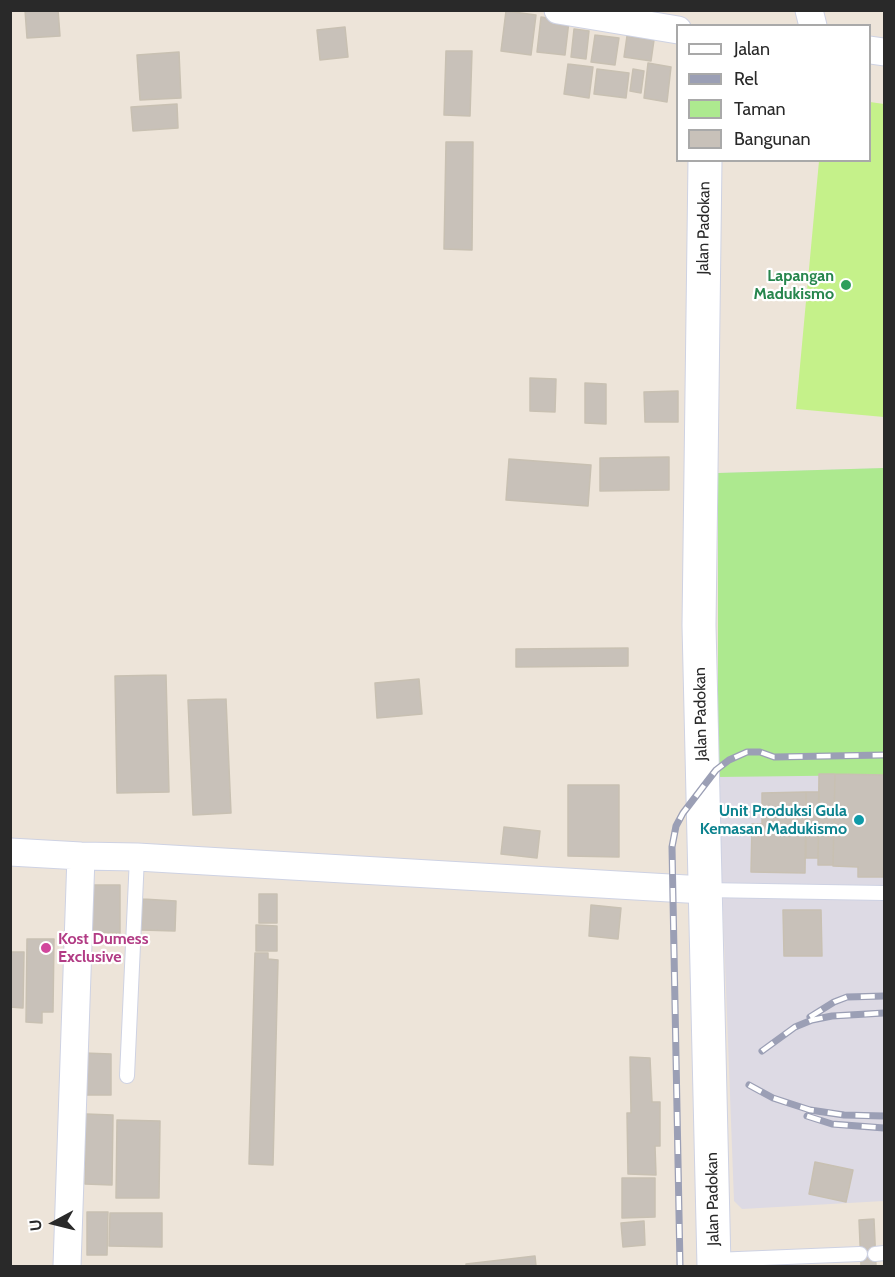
<!DOCTYPE html>
<html>
<head>
<meta charset="utf-8">
<style>
  body { margin:0 }
  #map { position:relative; width:895px; height:1277px; overflow:hidden; background:#ede4d9; font-family:Cabin,sans-serif }
  canvas { display:block }
  .frame { position:absolute; inset:0; border:12px solid #292929; pointer-events:none }
  .legend { position:absolute; left:676px; top:24px; width:195px; height:138px; box-sizing:border-box; background:#fff; border:2px solid #a9a9a9; margin:0; padding:8px 10px; list-style:none; font-size:18px; color:#292929 }
  .legend li { display:flex; align-items:center; gap:12px; height:30px }
  .legend b { width:30px; border:2px solid #a9a9a9 }
  .north { position:absolute; left:24px; top:1193px; width:60px; height:60px; -webkit-text-stroke:4px #fff; paint-order:stroke; rotate:263deg; font-size:16px; font-weight:700; line-height:24px; text-align:center; color:#292929 }
  .north::after { content:''; display:block; margin:auto; width:21px; height:27px; background:#292929; clip-path:polygon(50% 0,100% 100%,50% 72%,0 100%) }
</style>
</head>
<body>
<div id="map">
<canvas width="895" height="1277"></canvas>
<div class="frame"></div>
<ul class="legend">
<li><b style="height:8px;background:#fff"></b>Jalan</li>
<li><b style="height:8px;background:#9b9fb5"></b>Rel</li>
<li><b style="height:16px;background:#ade98f"></b>Taman</li>
<li><b style="height:16px;background:#c8c1b9"></b>Bangunan</li>
</ul>
<div class="north">U</div>
</div>
<script>
const context = document.querySelector('canvas').getContext('2d');
context.lineJoin = 'round';
function paint(path, color) { context.fillStyle = color; context.fill(path, 'evenodd'); }
const shape = rows => new Path2D(rows.map(r => 'M' + r).join(''));
function trace(path, color, width, dash) { context.strokeStyle = color; context.lineWidth = width; context.lineCap = dash ? 'butt' : 'round'; context.setLineDash(dash || []); context.stroke(path); }
function label(font, color, halo, rows, align = 'center') {
  context.font = font + ' Cabin,sans-serif'; context.lineWidth = 4.5; context.setLineDash([]); context.textBaseline = 'middle'; context.strokeStyle = halo; context.fillStyle = color; for (const [text, x, y, turn = 0] of rows) {
    context.save(); context.translate(x, y); context.rotate((+turn || 0) * Math.PI / 180); context.textAlign = isNaN(turn) ? turn : align; if (halo) context.strokeText(text, 0, 0); context.fillText(text, 0, 0); context.restore();
  }
}
paint(shape([
  [884,468,884,1201,742,1209,734,1201,718,777,718,473]
]), '#dddae4');
paint(shape([
  [884,468,884,775,718,777,718,473]
]), '#ade98f');
paint(shape([
  [870,102,884,104,884,417,796,409,819,161,870,160]
]), '#c5f18a');
const building = shape([
  [25,10,58,10,60,36,27,38,25,10],
  [506,11,536,15,531,55,501,51,506,11],
  [541,17,569,21,565,55,537,52,541,17],
  [345,27,348,57,320,60,317,30,345,27],
  [574,29,589,31,586,59,571,57,574,29],
  [595,35,619,38,615,65,591,62,595,35],
  [627,36,654,40,651,61,624,57,627,36],
  [446,51,472,51,470,116,444,115,446,51],
  [179,52,181,98,140,100,137,55,179,52],
  [648,63,671,67,667,102,644,98,648,63],
  [568,64,593,67,589,98,564,94,568,64],
  [597,69,629,73,626,98,594,94,597,69],
  [633,69,644,71,641,93,630,91,633,69],
  [177,104,178,128,133,131,131,107,177,104],
  [446,142,473,142,472,250,444,249,446,142],
  [530,378,556,379,555,412,530,411,530,378],
  [585,383,606,384,606,424,585,423,585,383],
  [678,391,678,422,645,422,644,392,678,391],
  [669,457,669,490,600,491,600,458,669,457],
  [509,459,591,465,588,506,506,500,509,459],
  [628,648,628,666,516,667,516,649,628,648],
  [166,675,169,792,117,793,115,676,166,675],
  [419,679,422,714,377,718,375,683,419,679],
  [226,699,231,813,193,815,188,700,226,699],
  [819,774,835,774,833,865,818,865,819,774],
  [835,774,884,775,884,868,883,868,883,877,858,877,858,867,833,866,835,774],
  [568,785,619,785,619,857,568,856,568,785],
  [806,792,805,873,751,872,752,824,762,824,762,793,806,792],
  [806,792,819,792,818,858,806,858,806,792],
  [504,827,540,831,537,858,501,854,504,827],
  [86,885,120,885,120,933,85,932,86,885],
  [259,894,277,894,277,923,259,923,259,894],
  [143,899,176,901,175,931,141,930,143,899],
  [591,905,621,908,618,939,589,936,591,905],
  [783,910,821,910,822,956,784,956,783,910],
  [256,925,277,926,277,951,256,951,256,925],
  [27,939,54,939,53,1012,42,1012,42,1023,26,1022,27,939],
  [10,952,24,952,23,1008,10,1007,10,952],
  [255,953,268,953,268,959,278,960,273,1165,249,1164,255,953],
  [84,1053,111,1054,111,1095,84,1095,84,1053],
  [630,1057,650,1058,652,1102,660,1102,660,1146,655,1146,656,1175,628,1174,627,1113,631,1113,630,1057],
  [86,1114,113,1115,112,1185,85,1184,86,1114],
  [117,1120,160,1121,159,1198,116,1198,117,1120],
  [815,1162,853,1170,846,1202,809,1194,815,1162],
  [622,1178,655,1178,655,1217,622,1218,622,1178],
  [87,1212,108,1212,107,1255,87,1255,87,1212],
  [110,1213,162,1213,162,1247,109,1246,110,1213],
  [874,1219,876,1266,861,1266,859,1220,874,1219],
  [644,1221,645,1245,623,1247,621,1223,644,1221],
  [535,1256,536,1266,466,1266,466,1264,535,1256]
]);
paint(building, '#c8c1b9');
trace(building, '#c8c0b2', 1.5);
const lane = shape([
  [704,890,884,893],
  [127,1076,137,857],
  [875,1254,884,1253],
  [714,1260,860,1254]
]);
const street = shape([
  [558,10,678,30],
  [809,10,813,26],
  [870,50,884,52],
  [10,852,81,856,137,857,704,890],
  [67,1266,81,856]
]);
const secondary = shape([
  [705,160,699,625,714,1266]
]);
trace(lane, '#ced2e3', 16);
trace(street, '#ced2e3', 29);
trace(secondary, '#ced2e3', 35);
trace(lane, '#fff', 14);
trace(street, '#fff', 27);
trace(secondary, '#fff', 33);
const rail = shape([
  [810,1017,834,1002,847,997,884,996],
  [762,1051,795,1027,812,1020,832,1016,884,1013],
  [749,1085,773,1098,810,1110,844,1115,884,1116],
  [807,1116,832,1124,884,1128],
  [680,1266,672,847,676,826,683,813,716,770,729,760,747,752,760,752,774,757,884,755]
]);
trace(rail, '#9b9fb5', 7);
trace(rail, '#fff', 4.5, [14]);
for (const [x, y, r, color] of [
  [846,285,6,"#2e9e5b"],
  [859,820,6,"#0f9aa8"],
  [46,948,6,"#d1479c"]
]) { const dot = new Path2D(); dot.arc(x, y, r, 0, 2 * Math.PI); context.fillStyle = color; context.fill(dot); trace(dot, '#fff', 2); }
label('16px', '#292929', '#fff', [
  ["Jalan Padokan",704,228,-89],
  ["Jalan Padokan",701,714,-91],
  ["Jalan Padokan",713,1199,-91]
]);
label('bold 16px', '#27864d', '#fff', [
  ["Lapangan",834,276],
  ["Madukismo",834,294]
], 'right');
label('bold 16px', '#0d838f', '#fff', [
  ["Unit Produksi Gula",847,811],
  ["Kemasan Madukismo",847,829]
], 'right');
label('bold 16px', '#b23c85', '#fff', [
  ["Kost Dumess",58,939],
  ["Exclusive",58,957]
], 'left');
</script>
</body>
</html>
